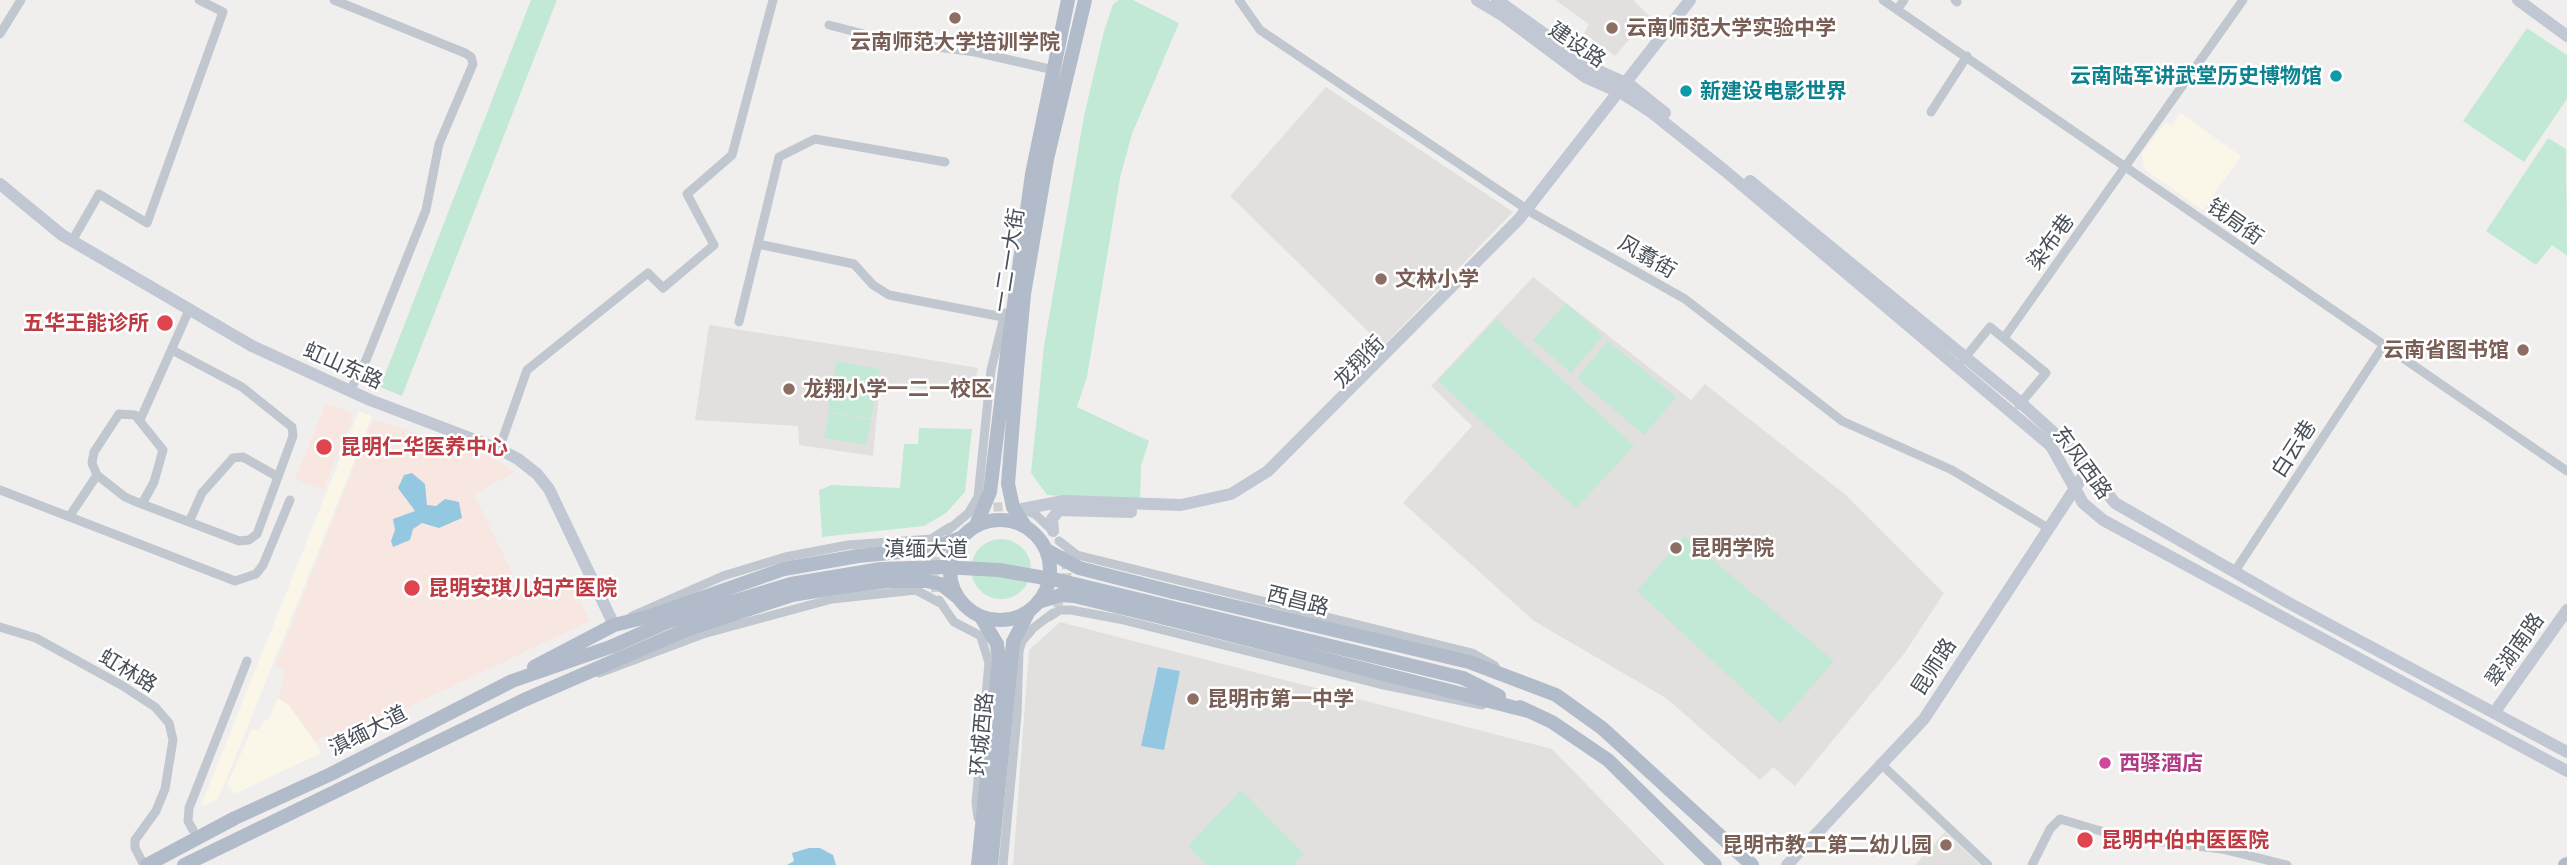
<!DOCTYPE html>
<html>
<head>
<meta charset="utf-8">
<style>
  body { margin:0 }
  canvas { display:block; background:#f1efee }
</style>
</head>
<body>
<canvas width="2567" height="865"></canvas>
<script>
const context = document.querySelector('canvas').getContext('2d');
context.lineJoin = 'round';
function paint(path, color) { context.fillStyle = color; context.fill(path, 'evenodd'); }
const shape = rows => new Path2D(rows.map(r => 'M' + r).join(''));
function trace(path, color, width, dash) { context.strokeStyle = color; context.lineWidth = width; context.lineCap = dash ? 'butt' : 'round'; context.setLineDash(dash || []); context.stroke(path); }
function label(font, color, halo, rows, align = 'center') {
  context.font = font + ' "Asap Condensed","Noto Sans SC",sans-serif'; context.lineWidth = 5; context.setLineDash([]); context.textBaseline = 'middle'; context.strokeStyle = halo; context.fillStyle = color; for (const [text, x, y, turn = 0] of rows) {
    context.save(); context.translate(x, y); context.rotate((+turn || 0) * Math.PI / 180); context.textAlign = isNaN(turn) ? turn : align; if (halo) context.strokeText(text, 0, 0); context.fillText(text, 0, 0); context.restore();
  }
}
paint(shape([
  [2180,113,2241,156,2203,210,2144,169,2142,153,2166,122,2172,126],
  [359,411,372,417,226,780,217,800,201,806],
  [278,698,288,704,306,727,321,753,234,794,227,785,252,729,258,731,264,720,268,721]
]), '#faf7e9');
paint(shape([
  [1555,0,1633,0,1649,16,1615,56,1584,33,1589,24],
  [1326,87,1513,212,1383,346,1230,196],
  [1533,277,1691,400,1705,384,1847,496,1944,593,1904,654,1795,786,1773,767,1760,780,1666,698,1534,621,1403,503,1472,426,1431,386],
  [709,325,896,354,978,368,972,394,880,384,873,456,799,445,798,426,695,420],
  [1060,622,1552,749,1665,865,1013,865,1029,650],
  [1945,832,1973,858,1980,865,1915,865]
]), '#e1e0df');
paint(shape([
  [326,403,354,414,323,490,295,479],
  [373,419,489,456,516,472,474,494,524,598,569,578,590,621,332,743,327,735,315,741,288,704,278,698,286,671,275,666]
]), '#f8e6e1');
paint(shape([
  [531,0,557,0,402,396,380,387],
  [1119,0,1133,0,1179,23,1132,134,1120,178,1087,377,1077,407,1149,441,1141,466,1140,502,1047,495,1031,473,1044,346,1084,116,1104,31,1113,4],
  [2527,28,2567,55,2567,99,2524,162,2463,121],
  [2548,138,2566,149,2567,256,2552,245,2536,265,2486,231],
  [1566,303,1603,336,1571,373,1533,340],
  [1496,319,1634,446,1576,508,1438,381],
  [1608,341,1676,397,1644,435,1577,378],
  [837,361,880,369,871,419,828,411],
  [829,412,871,420,866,445,824,438],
  [919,428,972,429,965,492,946,513,924,526,822,537,819,490,832,485,900,488,904,444,918,444],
  [1684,536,1834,661,1780,723,1637,591],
  '971 569a30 30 0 1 1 60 0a30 30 0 1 1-60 0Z',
  [1241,790,1304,854,1293,865,1206,865,1188,846]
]), '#c2e9d5');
paint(shape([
  [412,473,425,484,427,505,436,506,445,499,459,502,462,518,439,528,422,523,413,529,410,540,393,547,391,541,395,530,393,519,415,511,398,488,404,475],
  [1158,667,1180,671,1164,750,1141,746],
  [809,848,820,848,833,855,836,865,787,865,794,861,792,853]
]), '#94c8e1');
trace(shape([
  [980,508,1015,506],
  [936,592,933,569,939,545],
  [1057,608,1067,574,1064,551]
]), '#cfcfd0', 9, [9, 4.5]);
trace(shape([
  [334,0,465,53,471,57,473,64,439,144,426,210,366,360,350,391],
  [1239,0,1260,30,1534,214,1685,299,1842,421,1952,470,2048,528],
  [1883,0,2567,471],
  [1955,0,1957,2],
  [1897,10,1904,0],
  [829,25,891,41,975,52,1054,70],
  [0,34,21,0],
  [1931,112,1967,56],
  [72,241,99,194,147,223,223,12,199,0],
  [758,244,854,264,873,285,889,295,1003,317],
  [739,322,779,157,815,139,945,162],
  [2004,338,2243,0],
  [1963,360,1990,327,2046,373,2019,405],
  [140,420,190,308],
  [499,449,527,370,648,273,663,288,714,245,687,194,732,155,773,0],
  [0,490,235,581,256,574,263,565,290,500],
  [142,504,154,482,163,450,135,415,119,414,94,452,92,463,97,475,125,497,134,501,239,541,249,540,257,534,293,436,292,427,242,387,172,350],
  [1023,509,1036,515,1053,531],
  [969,512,978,497,991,370,1005,313],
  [69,517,97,475],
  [189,522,202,493,233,458,243,457,278,477],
  [947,531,971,511],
  [1059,541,1077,555,1472,653,1495,666],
  [2235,571,2383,346],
  [939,600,954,622,985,638],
  [632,616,723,576,785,557,848,545,931,539,950,527],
  [1049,617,1060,610,1071,610,1119,619,1379,684,1482,705],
  [0,627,36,638,123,686,155,707,169,723,173,740,165,789,156,811,135,840,135,848,144,865],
  [1028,632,1053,613],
  [599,673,703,634,832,599,916,590,940,603],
  [1880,763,1988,865],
  [978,818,976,802,989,663,981,637],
  [193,830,188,821,189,808,247,661],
  [1003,865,1017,715,1019,651,1022,641,1031,631],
  [2032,865,2050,829,2060,819,2121,837,2222,849,2287,865]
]), '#c1c7cf', 9);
trace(shape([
  [1477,0,1502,15,1585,77,1623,94,1651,112,1724,170,2051,446,2083,503,2103,520,2567,771],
  [1497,0,1592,68,1630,85,1665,113],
  [2518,0,2567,36],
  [1750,181,2021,403,2075,452,2115,503,2287,602,2567,752],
  [0,184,62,235,252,346,370,400,499,449,518,459,537,474,549,489,614,625],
  [1022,509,1064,501,1181,505,1231,494,1268,471,1519,219,1690,0],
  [1053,531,1052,519,1059,510,1131,512],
  [2494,713,2567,610],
  [1787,865,1924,719,2087,470]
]), '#c1c8d3', 12);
trace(shape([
  [1007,354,1032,174,1068,0],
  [1017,370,1024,294,1047,159,1085,0],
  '950 570a50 50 0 1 1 100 0a50 50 0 1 1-100 0Z',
  [1173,592,1469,662,1556,695,1602,728,1752,865],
  [1165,618,1528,711],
  [534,667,614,625,647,617],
  [1463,678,1499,696],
  [1520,707,1552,722,1608,760,1715,865],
  [147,865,235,818,331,774,512,681,613,646],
  [184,865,524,700,688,629,792,595,834,588],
  [978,865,999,660,997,644],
  [991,865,1013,642],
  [2565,865,2567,864]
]), '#b1bbca', 14);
trace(shape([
  [1017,370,1008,484,1013,507,1025,526],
  [976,525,990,492,1007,354],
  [1048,551,1079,568,1173,592],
  [834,588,887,581,926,581,941,584,956,596],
  [1038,602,1061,595,1074,596,1165,618],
  [647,617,784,569,858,556,931,549,960,538],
  [981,617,997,644],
  [1013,642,1029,611],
  [613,646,667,622,791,584,881,569,942,567,999,570,1062,581,1463,678]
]), '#b1bbca', 14);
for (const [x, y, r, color] of [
  [955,18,7,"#8d6e63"],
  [1612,28,7,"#8d6e63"],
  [2336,76,7,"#0f9aa8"],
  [1686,91,7,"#0f9aa8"],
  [1381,279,7,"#8d6e63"],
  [165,323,9,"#e0444e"],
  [2523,350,7,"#8d6e63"],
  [789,389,7,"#8d6e63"],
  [324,447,9,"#e0444e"],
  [1676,548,7,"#8d6e63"],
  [412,588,9,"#e0444e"],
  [1193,699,7,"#8d6e63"],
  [2105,763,7,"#d1479c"],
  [2085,840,9,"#e0444e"],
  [1946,845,7,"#8d6e63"]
]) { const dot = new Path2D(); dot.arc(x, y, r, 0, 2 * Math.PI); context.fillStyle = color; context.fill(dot); trace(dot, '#fff', 2.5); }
label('bold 21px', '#785e54', '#fff', [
  ["云南师范大学实验中学",1626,28],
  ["云南师范大学培训学院",955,42,"center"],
  ["文林小学",1395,279],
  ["云南省图书馆",2509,350,"right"],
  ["龙翔小学一二一校区",803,389],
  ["昆明学院",1690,548],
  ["昆明市第一中学",1207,699],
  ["昆明市教工第二幼儿园",1932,845,"right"]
], 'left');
label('21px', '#495059', '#fff', [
  ["建设路",1577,45,34],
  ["钱局街",2235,222,35],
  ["染布巷",2051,242,-54],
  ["风翥街",1647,257,30],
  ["一二一大街",1009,260,-81],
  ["龙翔街",1359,362,-46],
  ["虹山东路",343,366,24],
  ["白云巷",2294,449,-57],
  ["东风西路",2082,463,54],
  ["滇缅大道",926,549],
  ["西昌路",1298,601,14],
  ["翠湖南路",2515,650,-55],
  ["昆师路",1934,667,-57],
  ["虹林路",128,671,31],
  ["滇缅大道",368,731,-27],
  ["环城西路",982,734,-85]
]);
label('bold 21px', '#0d838f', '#fff', [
  ["云南陆军讲武堂历史博物馆",2322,76],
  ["新建设电影世界",1700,91,"left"]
], 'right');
label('bold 21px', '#be3a42', '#fff', [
  ["五华王能诊所",149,323,"right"],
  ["昆明仁华医养中心",340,447],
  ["昆明安琪儿妇产医院",428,588],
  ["昆明中伯中医医院",2101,840]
], 'left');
label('bold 21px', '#b23c85', '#fff', [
  ["西驿酒店",2119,763]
], 'left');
</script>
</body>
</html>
